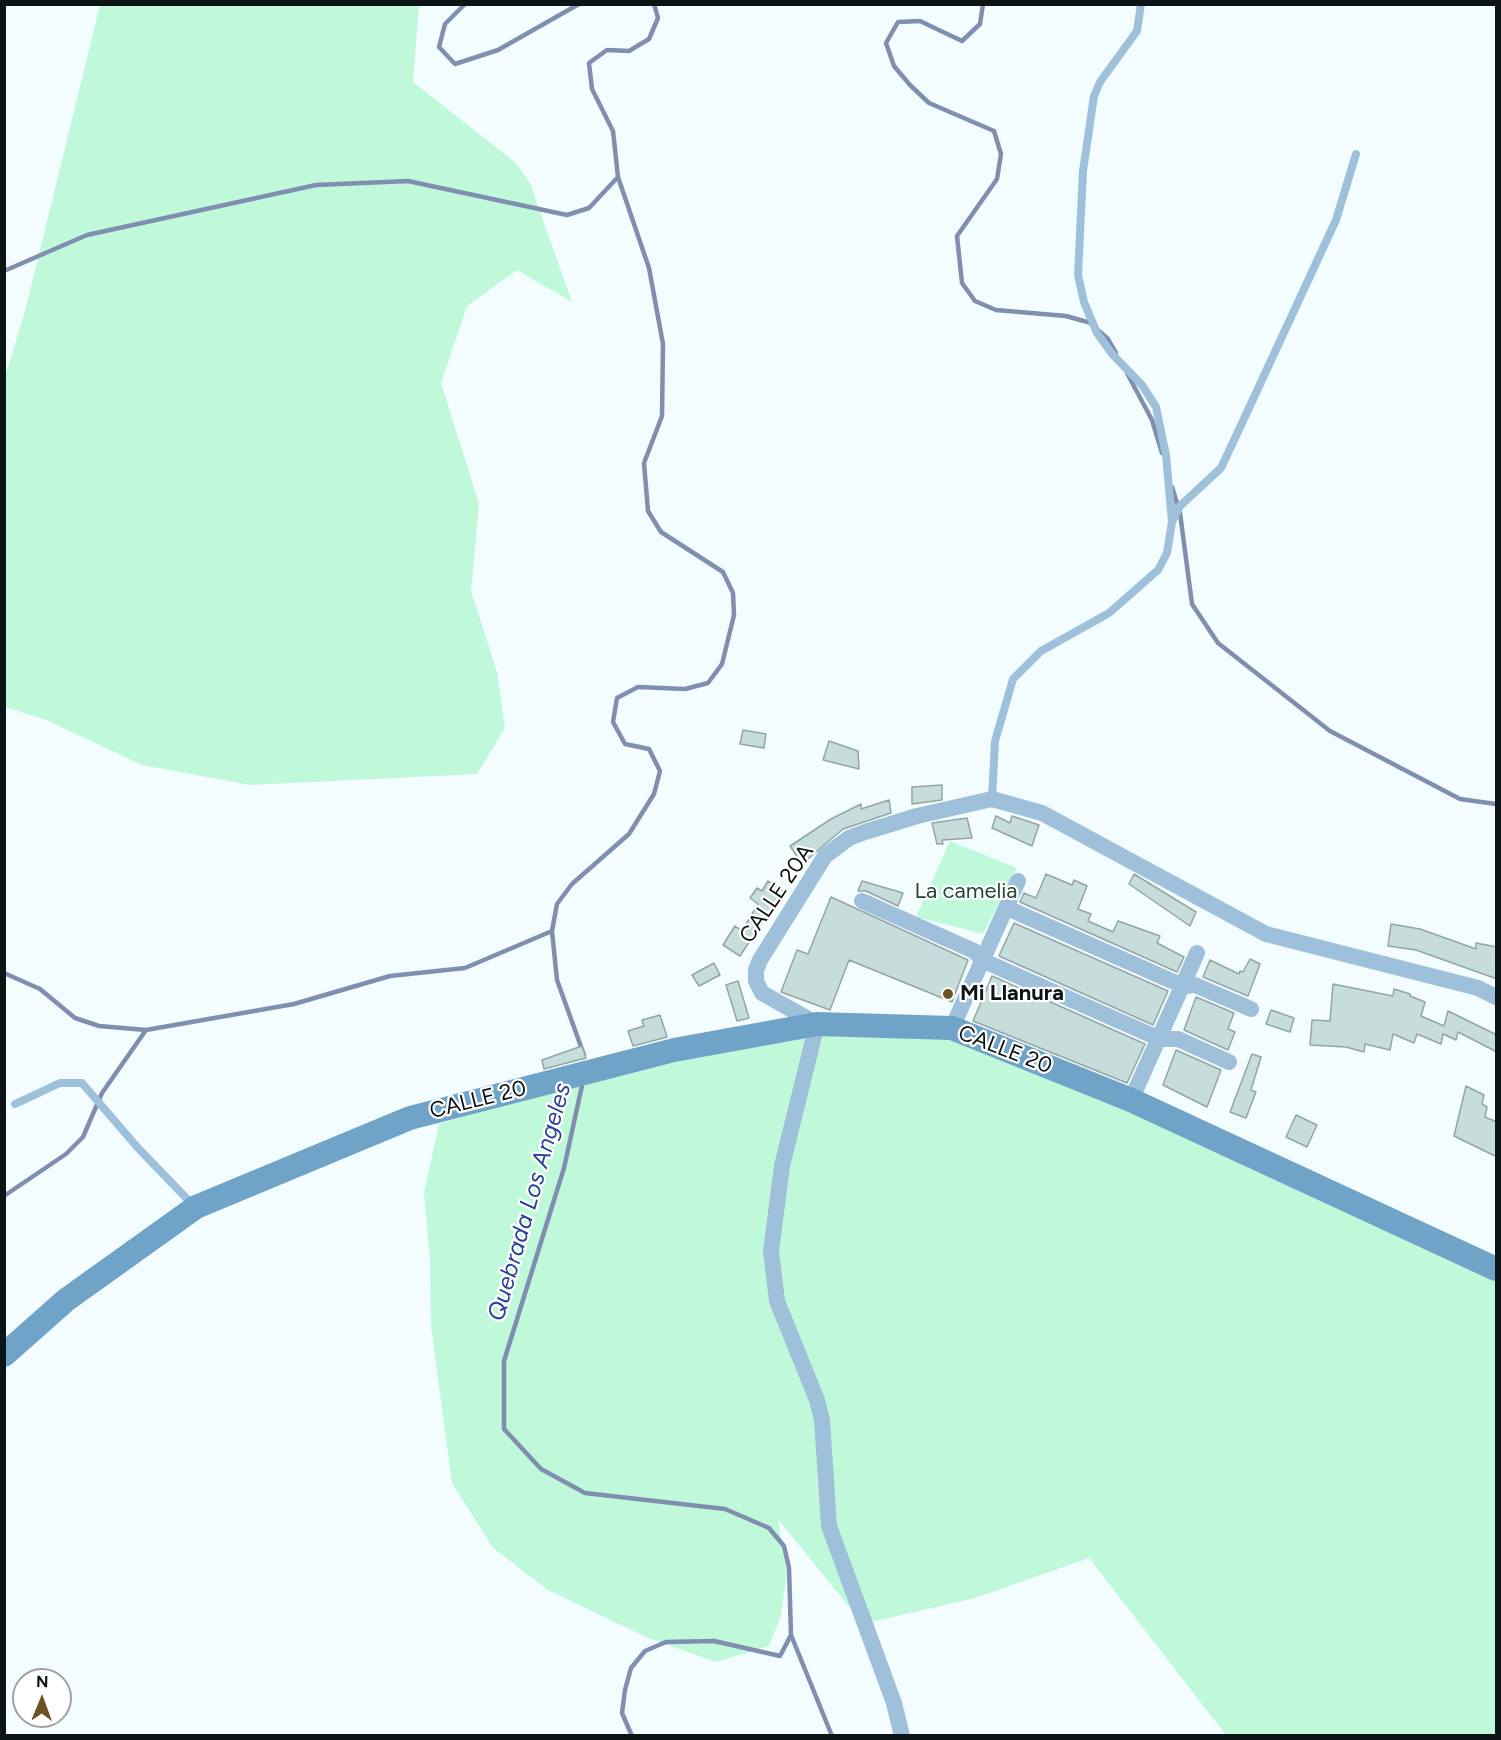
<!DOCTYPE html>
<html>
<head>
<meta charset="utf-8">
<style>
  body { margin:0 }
  #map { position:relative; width:1501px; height:1740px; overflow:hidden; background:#f3fcfe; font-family:Figtree,sans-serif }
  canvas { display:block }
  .frame { position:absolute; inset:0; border:6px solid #0d1416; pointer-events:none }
  .north { position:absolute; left:12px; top:1668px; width:60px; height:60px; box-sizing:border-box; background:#fff; border:2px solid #9ea1a2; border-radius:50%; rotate:1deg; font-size:16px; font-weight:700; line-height:24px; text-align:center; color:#0d1416 }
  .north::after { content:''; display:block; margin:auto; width:21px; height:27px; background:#6b5223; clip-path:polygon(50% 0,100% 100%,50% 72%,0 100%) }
</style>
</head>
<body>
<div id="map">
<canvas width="1501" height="1740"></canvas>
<div class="frame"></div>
<div class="north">N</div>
</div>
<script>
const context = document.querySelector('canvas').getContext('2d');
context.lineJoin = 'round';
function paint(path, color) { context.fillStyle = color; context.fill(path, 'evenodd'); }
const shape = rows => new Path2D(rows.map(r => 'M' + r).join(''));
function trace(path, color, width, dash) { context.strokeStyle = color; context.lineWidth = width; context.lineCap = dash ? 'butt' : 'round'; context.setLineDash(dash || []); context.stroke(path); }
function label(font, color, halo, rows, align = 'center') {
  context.font = font + ' Figtree,sans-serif'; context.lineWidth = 4.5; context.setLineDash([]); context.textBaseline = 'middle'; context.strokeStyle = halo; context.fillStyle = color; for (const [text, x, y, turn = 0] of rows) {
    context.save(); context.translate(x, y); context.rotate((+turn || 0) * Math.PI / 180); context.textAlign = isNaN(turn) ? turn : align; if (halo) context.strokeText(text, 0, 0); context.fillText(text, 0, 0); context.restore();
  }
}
paint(shape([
  [100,5,419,5,413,82,516,163,530,183,572,302,517,270,467,306,441,383,479,504,471,591,497,672,505,728,477,774,250,785,142,765,46,720,5,707,5,377,25,311],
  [950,841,1017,868,983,934,916,917],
  [803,1033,980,1038,1496,1267,1496,1735,1226,1735,1089,1558,975,1598,863,1624,778,1519,787,1572,781,1616,769,1646,716,1662,648,1638,548,1590,493,1548,452,1483,431,1327,430,1260,424,1193,439,1124,657,1059]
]), '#c0f9da');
trace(shape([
  [465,4,445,24,439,47,455,64,498,50,579,4],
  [983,4,980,24,962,41,920,21,898,22,886,43,894,66,910,85,929,103,994,131,1001,154,997,179,957,236,962,283,975,301,996,310,1066,316,1091,323],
  [4,271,87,235,316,185,408,181,567,215,589,208,618,177],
  [1099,331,1108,339,1116,353],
  [1127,373,1152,420,1162,453],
  [1172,487,1180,513,1192,604,1218,643,1330,731,1460,799,1496,804],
  [4,973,40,989,75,1018,99,1026,146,1030,294,1004,390,976,465,968,552,931],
  [584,1055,557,980,552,931,557,904,572,884,629,834,654,794,660,771,649,749,625,744,613,722,617,698,638,687,685,689,708,683,722,664,734,615,733,593,723,572,661,532,648,511,644,463,662,416,663,344,649,268,618,177,613,131,592,89,589,63,607,50,629,51,649,39,658,18,654,4],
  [583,1081,564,1168,504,1361,504,1429,541,1469,585,1493,725,1509,769,1528,784,1546,789,1568,791,1635,780,1656,714,1641,666,1642,645,1651,631,1668,625,1690,622,1713,632,1736],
  [4,1196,66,1154,83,1137,102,1093,146,1030],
  [791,1635,832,1736]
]), '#808fb0', 4.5);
const building = shape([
  [743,730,766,734,764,748,740,744,743,730],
  [829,741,858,751,859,769,823,760,829,741],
  [942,785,942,800,912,804,912,787,942,785],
  [889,800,891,813,843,829,802,864,790,846,831,819,861,804,861,809,889,800],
  [996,816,1010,823,1012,816,1039,825,1032,846,992,828,996,816],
  [967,818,972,838,942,840,943,844,937,844,932,823,967,818],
  [1046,874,1072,885,1074,880,1087,886,1078,909,1091,914,1088,921,1113,932,1118,921,1160,936,1157,943,1184,957,1177,972,1020,902,1024,893,1036,898,1046,874],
  [1134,874,1196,912,1190,926,1129,884,1134,874],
  [768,881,783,891,740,956,723,945,735,926,742,931,758,904,750,898,757,888,762,891,768,881],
  [862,881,903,893,898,906,866,891,858,891,862,881],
  [831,897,968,960,952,1002,849,960,830,1010,781,992,797,950,808,954,831,897],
  [1014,923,1168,991,1153,1025,999,956,1014,923],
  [1391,924,1420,929,1476,949,1476,943,1497,947,1497,979,1416,950,1388,946,1391,924],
  [1250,959,1260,964,1248,996,1203,977,1210,960,1239,974,1240,971,1243,972,1250,959],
  [714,963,720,975,699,986,692,975,714,963],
  [992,976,1145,1044,1127,1083,973,1021,992,976],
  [738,981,749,1018,737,1021,726,985,738,981],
  [1333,984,1393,996,1394,989,1410,994,1410,996,1425,1002,1421,1016,1444,1026,1448,1011,1497,1035,1497,1052,1458,1032,1456,1040,1443,1034,1441,1044,1417,1034,1414,1043,1393,1034,1390,1050,1365,1044,1364,1052,1346,1047,1310,1045,1312,1020,1330,1021,1333,984],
  [1196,997,1234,1013,1228,1029,1235,1032,1228,1050,1184,1030,1196,997],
  [1271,1010,1294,1018,1290,1032,1266,1024,1271,1010],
  [660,1015,667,1037,633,1046,628,1031,644,1026,642,1020,660,1015],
  [582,1046,586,1058,544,1069,542,1060,582,1046],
  [1176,1050,1221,1070,1207,1107,1163,1085,1176,1050],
  [1252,1054,1261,1057,1251,1090,1256,1092,1246,1118,1230,1112,1252,1054],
  [1466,1086,1484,1095,1482,1104,1487,1107,1485,1117,1497,1122,1497,1157,1454,1136,1466,1086],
  [1296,1115,1317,1125,1307,1147,1286,1137,1296,1115]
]);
paint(building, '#c7dddb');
trace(building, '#92a7a4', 1.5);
trace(shape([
  [1141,4,1137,31,1100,82,1094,96,1083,171,1078,275,1084,302,1097,333,1113,355,1142,385,1156,407,1166,455,1172,522],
  [992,799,995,741,1013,679,1041,651,1109,613,1158,570,1167,553,1172,522,1180,506,1221,468,1243,421,1336,220,1356,154],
  [15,1104,60,1083,82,1083,138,1148,193,1205]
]), '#9fc0da', 8);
trace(shape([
  [862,901,974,951,984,961,1160,1039,1178,1039,1229,1062],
  [1007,908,1183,986,1195,985,1251,1009],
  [952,1028,1018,881],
  [1131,1100,1197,953],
  [902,1736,894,1703,829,1526,822,1420,817,1400,777,1301,771,1251,782,1166,817,1024,762,993,756,981,756,970,760,960,825,856,849,838,865,832,917,816,992,799,1042,813,1266,934,1478,988,1496,997]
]), '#9fc0da', 16);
trace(shape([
  [4,1355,66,1300,196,1207,410,1118,674,1050,817,1024,952,1028,1131,1100,1496,1269]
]), '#70a3c8', 24);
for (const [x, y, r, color] of [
  [948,994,6,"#6b5223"]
]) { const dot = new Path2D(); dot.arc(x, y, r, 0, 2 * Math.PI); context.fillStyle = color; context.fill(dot); trace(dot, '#fff', 2); }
label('22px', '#1f4734', '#fff', [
  ["La camelia",966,892]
]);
label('22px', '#0d1416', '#fff', [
  ["CALLE 20A",777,894,-56],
  ["CALLE 20",1005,1050,21],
  ["CALLE 20",478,1100,-14]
]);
label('bold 22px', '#0d1416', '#fff', [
  ["Mi Llanura",960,994]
], 'left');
label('italic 24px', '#2a4399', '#fff', [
  ["Quebrada Los Angeles",530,1202,-74]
]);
</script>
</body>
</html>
